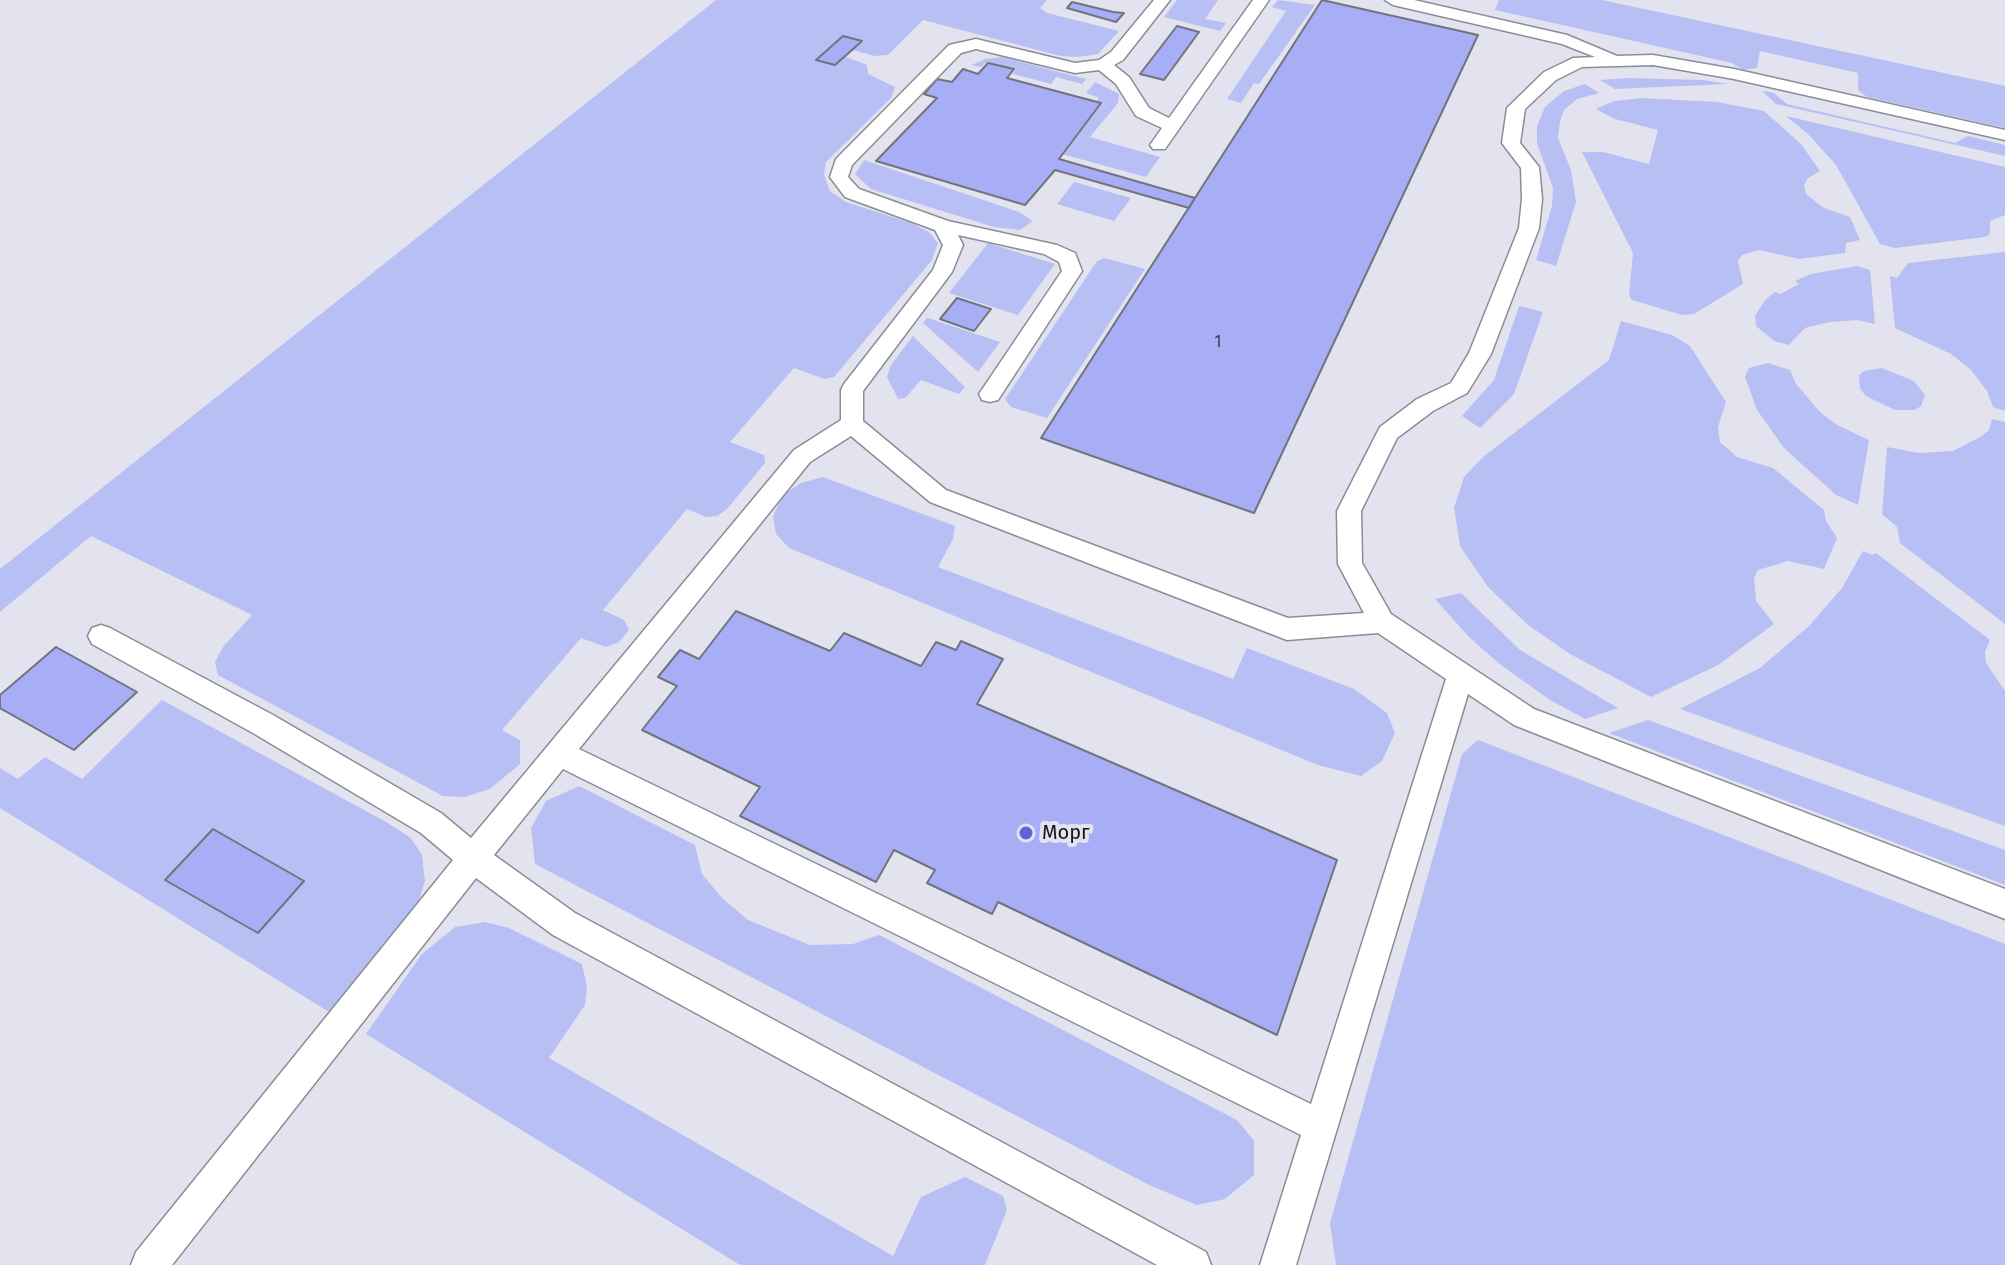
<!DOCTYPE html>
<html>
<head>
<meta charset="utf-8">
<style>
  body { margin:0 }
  canvas { display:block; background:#e2e3ee }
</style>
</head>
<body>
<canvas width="2005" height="1265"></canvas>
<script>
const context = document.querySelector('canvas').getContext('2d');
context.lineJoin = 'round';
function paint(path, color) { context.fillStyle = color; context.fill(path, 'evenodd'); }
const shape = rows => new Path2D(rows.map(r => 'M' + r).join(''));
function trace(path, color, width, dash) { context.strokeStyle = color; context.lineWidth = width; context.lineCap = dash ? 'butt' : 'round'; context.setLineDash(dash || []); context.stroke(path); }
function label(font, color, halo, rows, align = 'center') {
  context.font = font + ' "Fira Sans",sans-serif'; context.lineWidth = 8; context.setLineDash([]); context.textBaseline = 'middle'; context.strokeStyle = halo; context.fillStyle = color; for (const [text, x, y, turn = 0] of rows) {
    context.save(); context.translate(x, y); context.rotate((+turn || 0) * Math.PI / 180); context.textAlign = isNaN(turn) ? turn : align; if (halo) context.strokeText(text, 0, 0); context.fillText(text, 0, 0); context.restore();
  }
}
paint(shape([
  [716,0,1047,0,1040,8,1047,13,1119,31,1098,54,1078,57,1061,56,923,20,888,55,874,56,853,50,846,57,867,65,868,74,895,87,891,98,826,162,824,175,830,191,846,202,911,223,929,232,938,243,932,260,834,377,825,379,794,368,730,442,764,455,765,463,727,509,717,516,706,517,687,509,603,610,624,620,629,630,619,642,606,647,581,638,502,730,520,740,520,764,490,789,464,797,443,796,218,675,215,662,223,647,252,615,91,536,0,612,0,569],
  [1177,0,1218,0,1205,19,1226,23,1220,31,1164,17],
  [1278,0,1315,5,1259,84,1254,83,1241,103,1227,99,1286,11,1272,7],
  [1499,0,1602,0,2005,86,2005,128,1867,97,1858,90,1858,73,1760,51,1757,68,1743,70,1732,63,1495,10],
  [1002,57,1086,79,1082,84,1056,77,1051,84,1013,74,1015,70,985,63,981,67,971,65,986,59],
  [1627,78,1703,80,1728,84,1615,89,1600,80],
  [1095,82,1119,94,1118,103,1090,137,1160,157,1146,177,1058,153,1099,98,1086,93],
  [1585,84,1599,93,1577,99,1564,110,1560,121,1558,138,1571,170,1576,202,1556,266,1536,260,1552,206,1553,188,1537,143,1537,126,1545,107,1564,91],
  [1762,91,1774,93,1787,104,1955,143,1968,136,2005,145,2005,156,1776,104],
  [1642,98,1717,102,1764,111,1801,144,1820,171,1808,178,1804,185,1806,194,1824,208,1850,217,1860,240,1846,243,1845,253,1799,259,1759,250,1742,255,1738,261,1743,284,1694,314,1682,315,1632,300,1629,295,1633,253,1582,152,1603,152,1649,164,1658,130,1615,119,1596,109,1614,101],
  [1786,116,2005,167,2005,215,1990,221,1990,234,1985,237,1895,248,1880,244,1836,165,1809,135],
  [864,160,1019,212,1033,221,1020,230,994,227,871,189,855,174],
  [1074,182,1131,198,1114,221,1057,204],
  [988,243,1055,264,1018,315,949,293],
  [2005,252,2005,411,1993,407,1987,391,1971,370,1951,354,1895,328,1890,276,1897,278,1908,263],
  [1104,258,1145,269,1047,418,1011,407,1005,399,1097,261],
  [1857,266,1870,270,1875,324,1857,320,1830,322,1805,328,1789,345,1774,341,1756,326,1755,316,1765,300,1775,292,1780,294,1799,284,1795,281,1811,274],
  [1519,306,1543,312,1514,394,1480,428,1462,416,1494,380],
  [927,318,928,318,1000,342,978,372,923,323],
  [1621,321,1672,335,1690,346,1726,402,1718,427,1720,442,1737,457,1773,468,1824,510,1826,521,1837,538,1824,569,1788,561,1758,570,1754,578,1756,601,1774,624,1718,665,1651,697,1570,654,1528,625,1488,587,1460,546,1454,508,1464,477,1483,457,1609,360],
  [913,336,965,387,959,394,921,380,905,398,898,399,887,377,891,365],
  [1768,363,1790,370,1796,384,1820,412,1837,425,1869,440,1858,505,1836,495,1784,448,1757,410,1745,377,1749,368],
  [1882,368,1914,381,1925,395,1921,406,1915,410,1895,410,1866,396,1860,389,1859,375,1864,371],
  [1992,419,2005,422,2005,624,1900,543,1897,527,1882,514,1887,447,1919,453,1953,451,1982,436,1989,430],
  [823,477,955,526,953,539,938,567,1233,679,1247,648,1354,689,1387,713,1395,733,1382,761,1361,776,1318,765,789,548,776,534,773,516,783,495,801,483],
  [1863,551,1872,555,1876,553,1990,640,1985,652,1986,663,2005,691,2005,826,1680,709,1760,668,1809,626,1842,588],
  [1461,593,1520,650,1618,708,1585,719,1550,700,1501,665,1470,638,1435,599],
  [162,700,386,822,411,838,422,855,425,881,417,907,329,1012,0,808,0,768,18,779,45,757,82,779],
  [1648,720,2005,850,2005,885,1609,733],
  [1478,740,2005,944,2005,1265,1336,1265,1330,1223,1462,754],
  [579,786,695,845,702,874,722,898,748,920,810,945,853,944,879,935,1237,1120,1254,1141,1254,1175,1225,1199,1197,1205,1149,1185,535,864,531,828,546,801],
  [485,922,509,928,582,964,587,987,585,1005,549,1058,893,1256,921,1197,965,1177,1003,1196,1007,1210,985,1265,740,1265,366,1034,422,954,455,927]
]), '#b8bff4');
const building = shape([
  [1322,0,1478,35,1254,513,1041,438,1322,0],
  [1072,2,1113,12,1124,13,1116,22,1067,8,1072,2],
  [1177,26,1199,32,1164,80,1140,74,1177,26],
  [843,36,862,41,835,65,816,60,843,36],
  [988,63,1014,69,1007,78,1101,103,1059,159,1195,198,1189,208,1055,170,1025,205,876,161,937,98,924,94,937,79,952,82,963,69,978,74,988,63],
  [957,298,991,309,974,331,940,319,957,298],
  [736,611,830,651,844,633,921,666,936,642,956,650,961,641,1003,659,977,704,1337,860,1277,1035,998,902,992,914,927,883,935,870,894,850,876,882,740,816,760,787,642,730,677,686,658,677,680,650,699,659,736,611],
  [56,647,137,692,74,750,0,708,0,695,56,647],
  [213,829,304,881,258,933,165,880,213,829]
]);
paint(building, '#a7aef6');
trace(building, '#72747d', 2);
const lane = shape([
  [1154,0,1170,0,1123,60,1114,65,1129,77,1149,108,1169,118,1253,0,1269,0,1165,149,1153,149,1150,145,1162,128,1136,116,1116,84,1099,70,1075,73,976,49,961,53,852,165,848,177,859,189,948,221,1057,245,1075,253,1082,271,998,400,990,402,982,400,979,394,1062,271,1059,262,1044,254,958,235,963,245,952,272,863,391,863,421,946,490,1288,618,1364,613,1338,564,1337,511,1380,427,1417,399,1451,383,1469,353,1519,228,1522,199,1521,168,1502,143,1507,108,1544,72,1573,58,1595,57,1562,44,1393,5,1385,0,1414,0,1567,35,1617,56,1653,55,1734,69,2005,130,2005,140,1734,79,1653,65,1582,67,1556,80,1525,109,1520,143,1539,167,1542,199,1539,228,1491,354,1467,393,1433,411,1397,438,1361,511,1362,563,1391,614,1534,709,2005,889,2005,919,1514,725,1468,694,1296,1265,1260,1265,1301,1135,563,769,494,855,575,913,1206,1252,1211,1265,1157,1265,553,935,476,878,172,1265,131,1265,136,1252,453,860,421,833,253,733,92,644,88,636,92,628,101,625,110,628,273,715,441,813,471,838,794,450,841,420,841,390,844,384,933,270,943,245,935,230,845,197,830,177,836,159,949,45,976,39,1075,63,1099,60,1111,52,1154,0],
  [851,436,930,502,1287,640,1378,633,1446,679,1311,1104,579,749,810,462,851,436]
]);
trace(lane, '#8b8d96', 3);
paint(lane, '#fff');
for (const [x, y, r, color] of [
  [1026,833,8,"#5f62da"]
]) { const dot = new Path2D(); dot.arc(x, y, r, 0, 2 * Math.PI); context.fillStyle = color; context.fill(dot); trace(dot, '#e2e3ee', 3); }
label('16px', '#393a50', null, [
  ["1",1218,343]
]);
label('20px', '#141418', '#e2e3ee', [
  ["Морг",1042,833]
], 'left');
</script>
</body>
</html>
